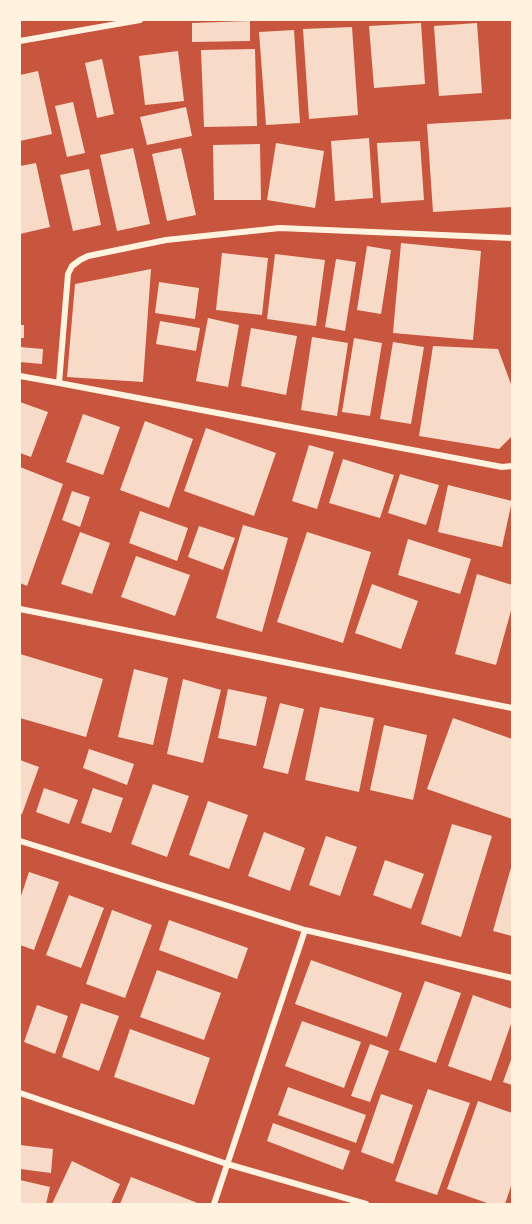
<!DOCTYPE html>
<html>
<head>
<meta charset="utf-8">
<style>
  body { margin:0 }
  #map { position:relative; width:532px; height:1224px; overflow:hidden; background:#c8553d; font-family:Poppins,sans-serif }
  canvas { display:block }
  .frame { position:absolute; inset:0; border:21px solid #fff3e0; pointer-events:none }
</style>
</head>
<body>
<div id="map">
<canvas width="532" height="1224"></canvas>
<div class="frame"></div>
</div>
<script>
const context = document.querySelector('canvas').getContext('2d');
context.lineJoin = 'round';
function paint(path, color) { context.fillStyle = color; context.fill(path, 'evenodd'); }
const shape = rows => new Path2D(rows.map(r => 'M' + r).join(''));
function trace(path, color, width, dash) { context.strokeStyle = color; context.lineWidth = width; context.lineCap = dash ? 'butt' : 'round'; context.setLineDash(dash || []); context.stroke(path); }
paint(shape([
  [250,21,250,41,192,42,192,23],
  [421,23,425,84,374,88,369,26],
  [477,23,482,93,439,96,434,26],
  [352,27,358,115,309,119,303,29],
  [294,30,300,123,266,125,259,32],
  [255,49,257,126,204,127,201,50],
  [178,51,184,101,145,105,139,56],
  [102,59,114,114,97,118,85,63],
  [38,71,52,134,20,141,20,75],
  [73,102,85,153,67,157,55,106],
  [186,107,192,136,147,145,140,117],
  [512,119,512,207,433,212,427,124],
  [369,138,373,198,335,201,331,141],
  [420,141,424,200,381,203,377,143],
  [276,143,324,151,315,208,267,200],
  [260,144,261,200,214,200,213,145],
  [133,148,150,224,117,231,100,155],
  [181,148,196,215,167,221,152,154],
  [36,163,50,227,20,234,20,166],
  [89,169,101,225,73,231,60,175],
  [401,243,481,251,473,340,393,333],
  [367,246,391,250,381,314,357,310],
  [222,253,268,258,262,315,216,310],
  [275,254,325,260,316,326,267,319],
  [336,259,356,262,345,331,325,327],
  [151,269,143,382,67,377,75,284],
  [159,282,199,288,195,319,155,313],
  [208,318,239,325,228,387,196,381],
  [160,321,200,328,196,351,156,344],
  [20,325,24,325,24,338,20,338],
  [251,328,297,336,286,395,241,386],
  [312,337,348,343,337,416,301,410],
  [354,338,382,343,370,416,342,412],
  [393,342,424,347,411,424,380,419],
  [433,346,498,349,512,387,512,436,499,449,419,436],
  [20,347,43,349,42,364,20,362],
  [20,402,48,412,31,457,20,453],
  [83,414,120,427,103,475,66,462],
  [145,421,193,439,169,508,120,490],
  [206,428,276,453,254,516,184,491],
  [309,445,334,452,317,509,292,501],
  [343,459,394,475,380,518,329,503],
  [20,467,63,484,27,586,20,583],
  [400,474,439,485,426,525,388,513],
  [448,485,512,501,502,547,438,532],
  [72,491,90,497,80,527,62,520],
  [140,511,188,528,177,561,129,543],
  [243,525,288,538,262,632,216,618],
  [199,526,235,538,223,570,188,557],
  [80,532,110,543,92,594,61,584],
  [307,532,371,552,343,643,277,622],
  [408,539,471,559,460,594,398,575],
  [136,556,190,575,175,616,121,597],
  [477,574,512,585,512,607,496,665,455,654],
  [372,584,418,601,401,649,355,633],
  [20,654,103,679,86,737,20,718],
  [134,669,168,678,153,745,118,737],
  [183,679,221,690,203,763,167,754],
  [228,689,267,697,256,746,218,738],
  [280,703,304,709,288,774,263,768],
  [320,707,374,718,359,792,305,780],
  [453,718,512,739,512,819,427,789],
  [384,725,427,735,413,800,370,790],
  [89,749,134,764,127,785,83,768],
  [20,760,39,767,22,814,20,814],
  [153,784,189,796,167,857,131,844],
  [44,788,78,800,69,824,36,812],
  [93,788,123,798,111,833,81,823],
  [208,801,248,815,229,869,189,855],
  [452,824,492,836,461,937,421,924],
  [264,832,305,848,290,891,248,876],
  [326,836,357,847,340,896,309,885],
  [385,860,424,874,411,909,373,895],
  [512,864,512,936,493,931],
  [29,872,59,882,34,950,20,945,20,899],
  [69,895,104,908,81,968,46,955],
  [112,910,152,925,125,998,86,984],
  [169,920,248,948,237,979,159,950],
  [311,960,402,993,387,1037,295,1004],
  [157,970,221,993,204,1040,140,1017],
  [425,981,461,993,436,1063,399,1050],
  [473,995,512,1009,512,1021,491,1081,448,1066],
  [81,1003,119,1016,99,1071,62,1057],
  [37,1005,68,1016,55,1054,24,1042],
  [302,1021,361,1042,344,1088,285,1066],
  [130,1029,210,1058,194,1105,114,1077],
  [370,1044,389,1051,370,1102,351,1096],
  [512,1057,512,1085,503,1082],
  [288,1087,366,1115,356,1143,278,1115],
  [428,1089,470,1103,437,1195,395,1181],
  [381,1094,413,1105,393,1164,361,1152],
  [478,1101,512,1113,512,1183,505,1204,490,1204,447,1189],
  [273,1123,350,1151,343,1170,267,1141],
  [20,1145,53,1149,51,1173,20,1169],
  [72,1161,120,1184,111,1204,52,1204],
  [131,1177,200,1204,120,1204],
  [20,1180,50,1187,46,1204,20,1204]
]), '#f7dbc8');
trace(shape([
  [20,41,140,20],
  [512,238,280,228,166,240,88,256,80,260,72,266,68,274,59,383,502,467,512,466],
  [20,376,59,383],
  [20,609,512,708],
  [20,841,305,930,512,978],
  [20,1093,227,1164,366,1204],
  [214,1204,305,930]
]), '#fff3e0', 6);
</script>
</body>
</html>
